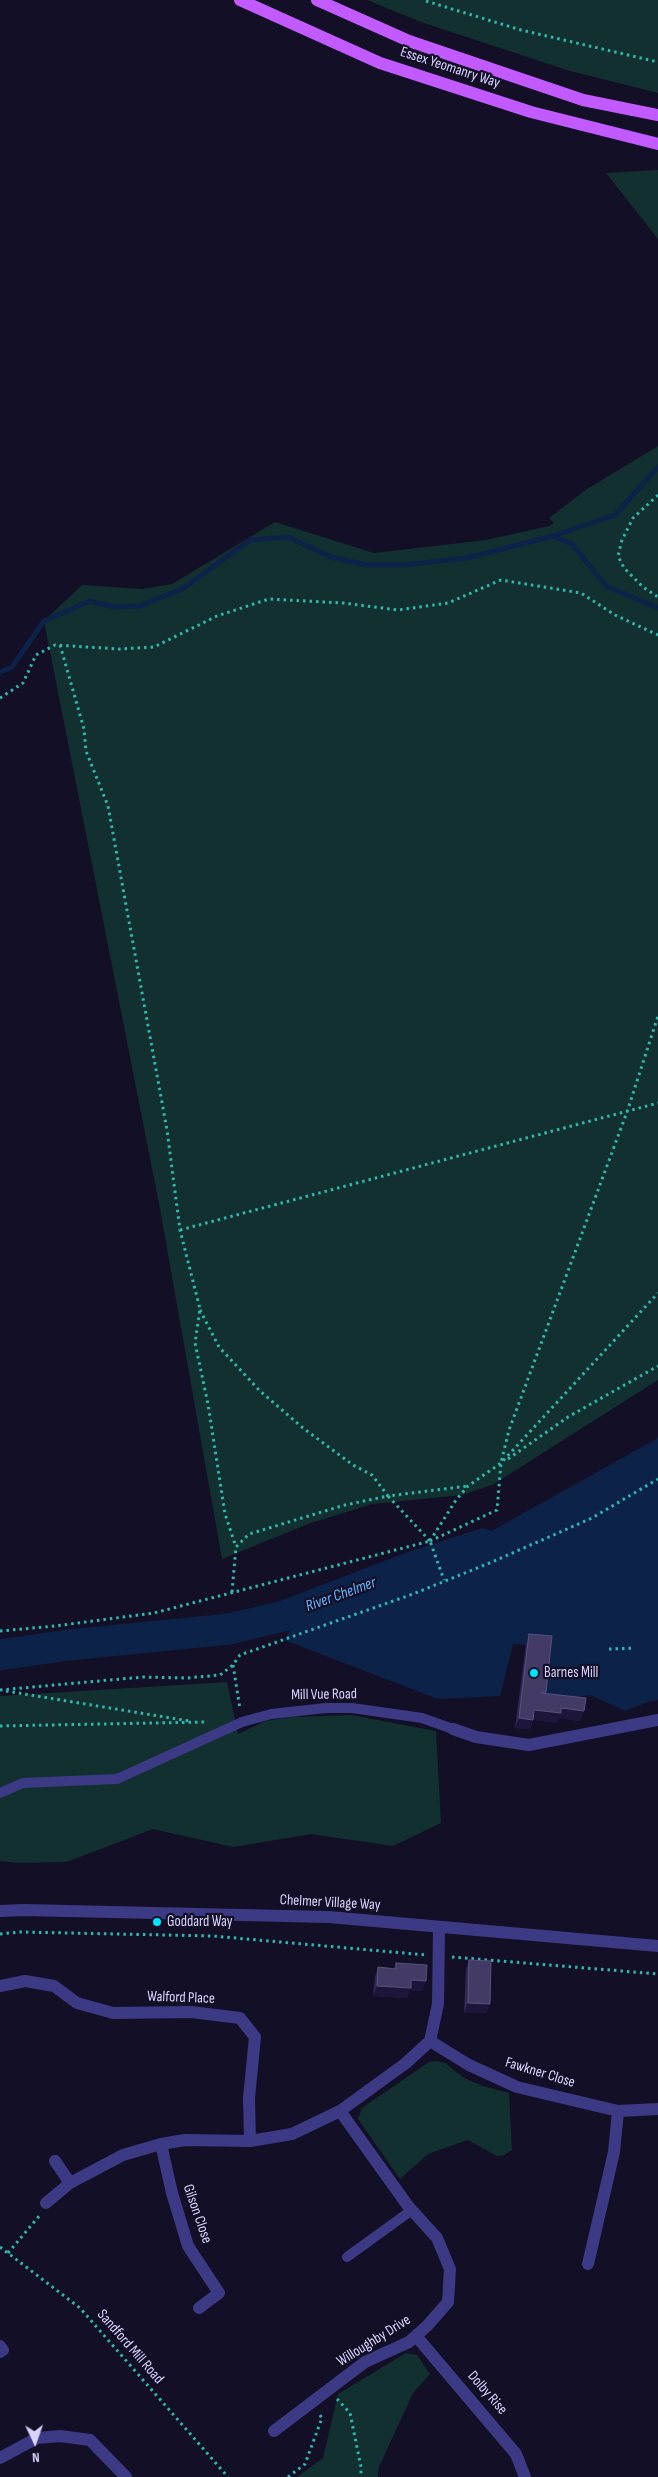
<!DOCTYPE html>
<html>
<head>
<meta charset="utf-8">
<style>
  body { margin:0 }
  #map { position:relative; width:658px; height:2477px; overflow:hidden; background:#130f26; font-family:"Sofia Sans Condensed",sans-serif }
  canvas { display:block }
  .north { position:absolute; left:10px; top:2417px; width:50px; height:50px; -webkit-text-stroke:4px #130f26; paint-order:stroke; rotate:177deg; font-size:14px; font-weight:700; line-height:20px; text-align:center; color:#d9d4ff }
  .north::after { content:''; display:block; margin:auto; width:18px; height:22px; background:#d9d4ff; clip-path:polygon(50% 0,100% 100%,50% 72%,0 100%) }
</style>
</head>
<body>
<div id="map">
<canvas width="658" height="2477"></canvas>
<div class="north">N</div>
</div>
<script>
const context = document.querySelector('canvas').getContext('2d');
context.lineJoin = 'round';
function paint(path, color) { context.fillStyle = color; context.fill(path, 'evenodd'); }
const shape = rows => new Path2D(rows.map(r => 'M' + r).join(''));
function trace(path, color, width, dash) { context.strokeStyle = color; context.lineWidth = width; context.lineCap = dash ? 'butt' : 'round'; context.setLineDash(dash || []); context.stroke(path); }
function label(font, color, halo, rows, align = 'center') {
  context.font = font + ' "Sofia Sans Condensed",sans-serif'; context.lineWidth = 4.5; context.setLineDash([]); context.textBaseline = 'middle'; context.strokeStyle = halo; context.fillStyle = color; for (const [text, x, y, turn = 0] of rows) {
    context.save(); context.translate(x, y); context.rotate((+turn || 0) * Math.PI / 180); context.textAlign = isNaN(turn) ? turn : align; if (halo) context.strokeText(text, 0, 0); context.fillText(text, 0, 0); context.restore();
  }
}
paint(shape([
  [367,0,658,0,658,93,570,71,421,22],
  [658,170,658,239,606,173],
  [658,446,658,1380,494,1484,463,1495,372,1504,308,1524,222,1559,160,1209,44,621,82,585,143,589,172,584,275,522,374,553,486,540,549,526,554,523,549,518,587,489],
  [227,1682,238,1734,265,1721,292,1717,351,1715,436,1731,441,1823,393,1846,311,1834,233,1847,153,1829,67,1862,19,1863,0,1861,0,1696],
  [437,2061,445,2063,464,2078,483,2086,509,2093,512,2150,504,2155,497,2156,468,2140,428,2154,400,2179,358,2119,362,2108,429,2062],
  [406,2353,417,2355,430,2374,413,2393,378,2469,378,2477,297,2477,323,2458,338,2394]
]), '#12302f');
paint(shape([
  [658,1438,658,1700,648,1702,625,1711,590,1695,543,1702,549,1646,513,1644,500,1696,438,1699,284,1640,307,1607,416,1573,448,1555,444,1551,477,1539]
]), '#0c2248');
trace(shape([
  [553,536,572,544,606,586,658,608],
  [0,672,12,667,44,621,90,601,114,607,140,606,184,588,250,540,288,537,331,557,366,565,404,565,467,558,553,536,615,515,658,467],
  [284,1616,302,1623]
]), '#0c2248', 5);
trace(shape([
  [0,1655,69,1645,229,1629,284,1616,412,1567,483,1544]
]), '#0c2248', 31);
trace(shape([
  [426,1,521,30,658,62],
  [658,495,633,518,622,540,618,556,624,568,643,587,658,597],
  [60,645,84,729,86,751,108,806,167,1130,180,1230,200,1309,195,1343,208,1404,225,1514,236,1547],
  [0,698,23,683,36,655,55,645,120,649,154,647,217,616,269,599,343,603,398,610,448,603,501,580,581,593,615,615,658,635],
  [180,1230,658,1103],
  [200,1310,219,1347,260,1391,303,1428,353,1465,372,1475,388,1496,468,1486],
  [508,1459,568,1417,658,1366],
  [430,1541,497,1510,501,1463,509,1430,627,1112,658,1016],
  [430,1541,456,1500,468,1486,501,1463,658,1293],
  [232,1592,236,1547,249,1534,345,1505,388,1496,430,1541],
  [0,1631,55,1626,154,1613,430,1541,444,1580],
  [609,1649,635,1648],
  [233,1665,240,1709],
  [0,1690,143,1677,187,1678,220,1675,233,1665,240,1655,413,1594,492,1562,592,1518,658,1479],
  [6,1691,189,1721],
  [0,1726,206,1722],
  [0,1934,20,1932,213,1936,426,1955],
  [452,1957,658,1974],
  [0,2247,80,2308,228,2477],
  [8,2253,40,2215],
  [337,2399,350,2413,361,2467,361,2477],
  [288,2477,305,2464,322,2418,319,2414]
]), '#2fb8b0', 3, [2.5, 4]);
trace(shape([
  [0,1793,23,1783,117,1779,242,1722,271,1714,326,1708,352,1708,422,1718,453,1729],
  [347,2257,412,2210]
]), '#3d3a85', 10);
trace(shape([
  [453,1729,476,1737,529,1745,658,1720],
  [0,1986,25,1981,54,1986,77,2003,113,2013,191,2012,240,2018,255,2037,249,2098,250,2141],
  [430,2041,469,2065,517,2087,618,2111,658,2109],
  [161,2144,172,2193,188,2246,219,2293,199,2308],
  [55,2161,70,2183],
  [46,2203,70,2183,123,2155,161,2144,185,2140,250,2141,292,2134,340,2111,406,2063,430,2041,438,2004,439,1927],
  [588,2264,614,2152,618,2111],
  [416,2336,516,2454,525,2477],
  [0,2346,3,2350,0,2352],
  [274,2431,365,2362,409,2342,427,2326,448,2302,450,2269,437,2238,408,2206,340,2111],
  [0,2458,37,2438,60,2436,90,2440,126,2477]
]), '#3d3a85', 12);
trace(shape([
  [0,1911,24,1910,329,1917,658,1946]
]), '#3d3a85', 12);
trace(shape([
  [240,0,380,63,531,112,658,144],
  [317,0,409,41,583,100,658,115]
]), '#c25bff', 12);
paint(shape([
  [529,1634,546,1693,584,1711,580,1721,559,1718,557,1723,533,1720,530,1729,515,1728,526,1644],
  [469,1960,490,2004,486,2013,464,2013,466,1970],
  [396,1963,422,1991,410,1990,407,1998,373,1996,375,1977,378,1967,394,1969]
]), '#312854');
paint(shape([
  [561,1708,584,1711,580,1721,559,1718,557,1723,533,1720,530,1729,515,1728,519,1718,534,1710],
  [411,1980,426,1981,422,1991,410,1990,407,1998,373,1996,377,1986],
  [468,2003,490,2004,486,2013,464,2013]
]), '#1d163a');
const building = shape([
  [529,1634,552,1636,546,1692,541,1693,586,1698,584,1711,561,1708,561,1713,534,1710,533,1720,519,1718,529,1634],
  [469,1960,491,1961,490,2004,468,2003,469,1960],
  [396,1963,427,1965,426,1981,411,1980,411,1988,377,1986,378,1967,396,1969,396,1963]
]);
paint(building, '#433a66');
trace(building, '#5a527e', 1);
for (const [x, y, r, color] of [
  [534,1673,5,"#00e5ff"],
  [157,1922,5,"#00e5ff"]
]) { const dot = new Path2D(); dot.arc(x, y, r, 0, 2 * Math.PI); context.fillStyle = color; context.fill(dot); trace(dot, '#130f26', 2); }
label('15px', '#d9d4ff', '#130f26', [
  ["Essex Yeomanry Way",450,68,18],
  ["Mill Vue Road",324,1695,-1],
  ["Chelmer Village Way",330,1903,3],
  ["Walford Place",181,1998,2],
  ["Fawkner Close",540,2073,17],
  ["Gilson Close",197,2214,71],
  ["Willoughby Drive",374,2341,-32],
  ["Sandford Mill Road",130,2347,49],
  ["Dolby Rise",487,2393,49]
]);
label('15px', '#d9d4ff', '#130f26', [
  ["Barnes Mill",544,1673],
  ["Goddard Way",167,1922]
], 'left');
label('italic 16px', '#62b6ff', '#130f26', [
  ["River Chelmer",341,1595,-20]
]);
</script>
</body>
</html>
